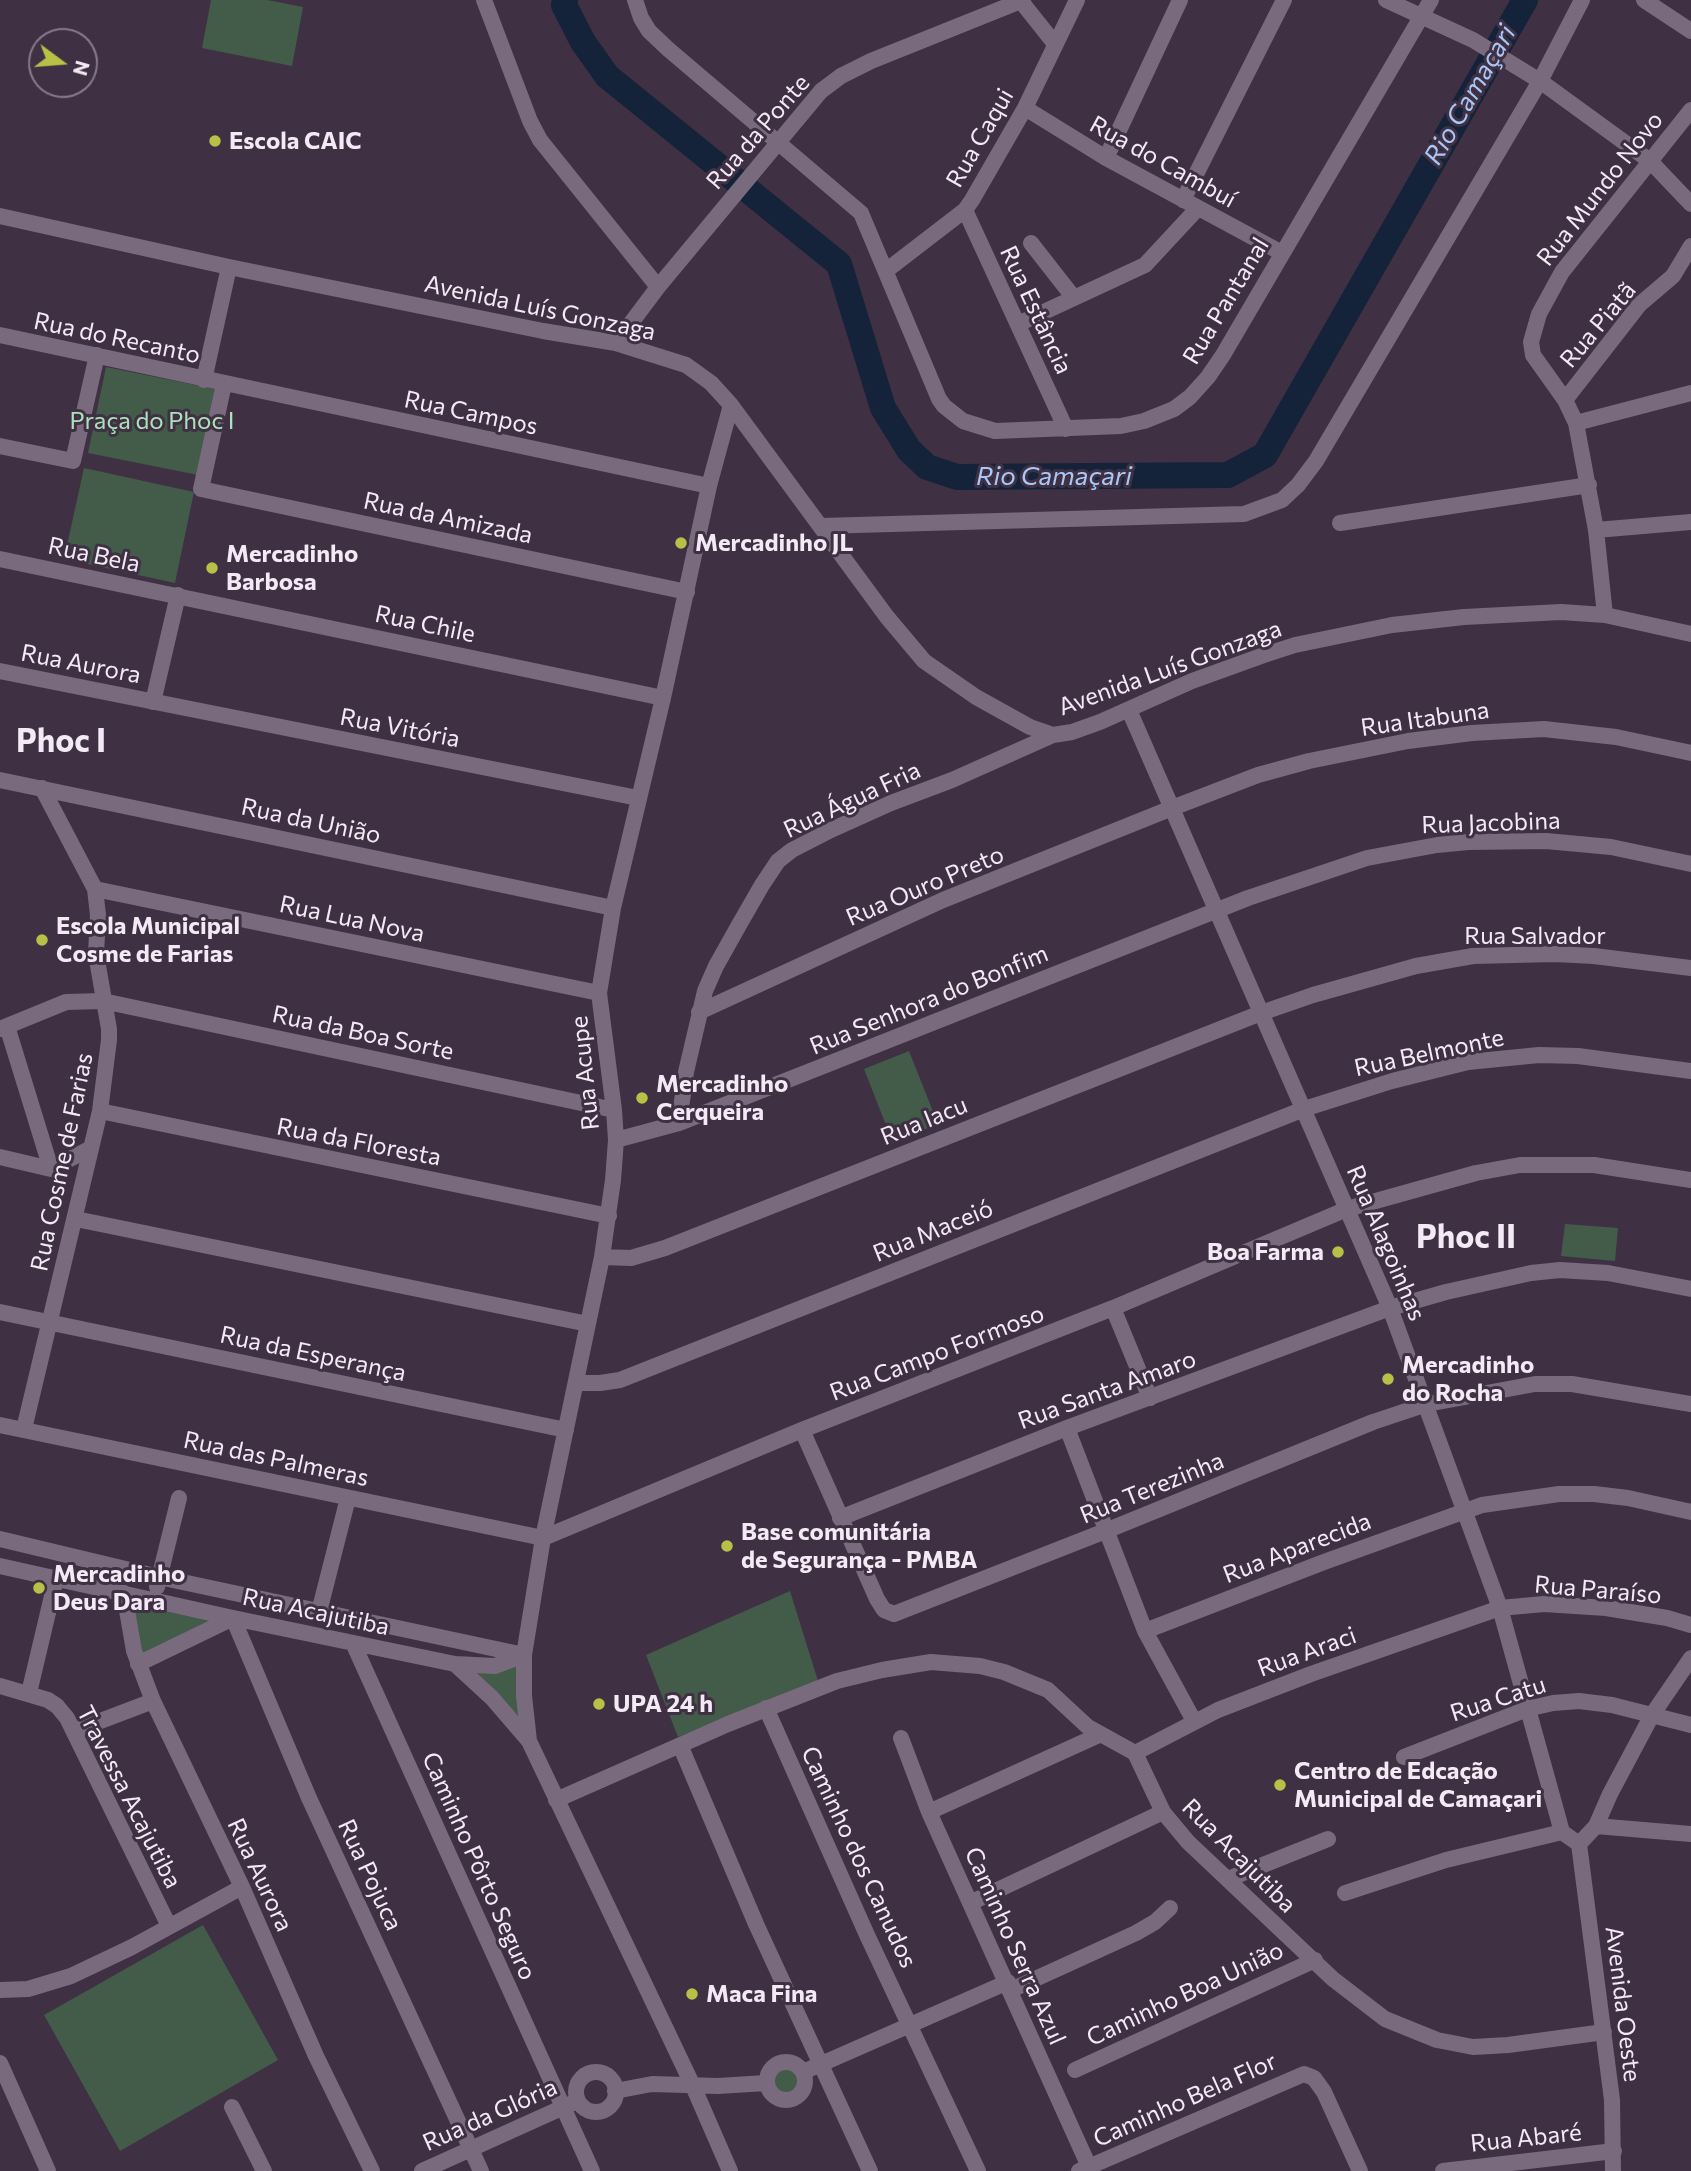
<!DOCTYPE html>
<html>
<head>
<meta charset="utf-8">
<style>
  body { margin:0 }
  #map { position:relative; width:1691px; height:2171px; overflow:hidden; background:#3f3143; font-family:Commissioner,sans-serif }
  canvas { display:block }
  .north { position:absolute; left:28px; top:28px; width:70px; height:70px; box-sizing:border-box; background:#3f3143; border:2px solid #877b8b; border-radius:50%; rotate:106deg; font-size:19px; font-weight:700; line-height:28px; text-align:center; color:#f3eaf6 }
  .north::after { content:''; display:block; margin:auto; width:24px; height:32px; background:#b9c046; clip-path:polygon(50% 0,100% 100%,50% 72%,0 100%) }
</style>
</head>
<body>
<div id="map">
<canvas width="1691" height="2171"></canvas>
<div class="north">N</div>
</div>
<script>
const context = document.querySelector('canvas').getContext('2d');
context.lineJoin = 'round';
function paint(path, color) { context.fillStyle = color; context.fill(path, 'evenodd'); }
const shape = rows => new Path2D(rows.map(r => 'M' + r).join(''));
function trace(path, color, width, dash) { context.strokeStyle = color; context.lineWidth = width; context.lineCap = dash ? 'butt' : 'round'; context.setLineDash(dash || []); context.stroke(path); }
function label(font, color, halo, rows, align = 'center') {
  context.font = font + ' Commissioner,sans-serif'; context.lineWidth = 6; context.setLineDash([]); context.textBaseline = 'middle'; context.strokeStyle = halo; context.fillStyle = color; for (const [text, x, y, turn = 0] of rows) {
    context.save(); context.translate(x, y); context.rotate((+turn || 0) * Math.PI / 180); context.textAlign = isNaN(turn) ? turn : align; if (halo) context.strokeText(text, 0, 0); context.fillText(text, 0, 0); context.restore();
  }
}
paint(shape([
  [211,0,267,0,303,7,292,66,202,48],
  [106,367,215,389,198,475,88,453],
  [84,468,194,492,175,583,64,559],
  [909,1051,938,1124,893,1143,864,1069],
  [1565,1224,1618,1228,1615,1261,1561,1256],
  [790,1591,818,1681,678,1737,646,1655],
  [125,1594,232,1618,144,1664],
  [521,1663,525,1729,459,1666],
  [203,1925,278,2060,120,2151,44,2015],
  '774 2080a14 14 0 1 1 28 0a14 14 0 1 1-28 0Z'
]), '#435b49');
trace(shape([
  [565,0,564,5,583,42,607,76,839,264,883,408,909,450,927,467,957,477,1228,475,1265,455,1525,0]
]), '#14233a', 26);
trace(shape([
  [484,0,530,121,540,140,658,287],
  [635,0,641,18,649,31,668,49,861,213,939,399,944,406,963,421,995,431,1121,426,1144,421,1174,409,1190,397,1208,377,1223,355,1431,0],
  [1020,0,1055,44],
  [1386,0,1473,40,1540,81,1650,161,1691,204],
  [1644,0,1691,31],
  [1025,108,1106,158,1282,253],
  [1106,158,1180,0],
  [1183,200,1284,0],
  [965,210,1066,429],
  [0,216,229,267,543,331,616,343,686,365,711,383,731,405,887,617,924,661,976,697,1030,727,1053,735,1072,732,1100,722,1192,681,1264,655,1295,645,1392,625,1464,617,1561,612,1605,615,1691,634],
  [1031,243,1074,298],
  [887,270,965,210,972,200,1025,108,1077,0],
  [1018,324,1145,265,1198,208],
  [0,335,709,486],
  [616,343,658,287,821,91,841,76,871,61,1023,0],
  [204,380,229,267],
  [224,384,201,489,687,592],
  [1565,400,1639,305,1673,276,1691,246],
  [1576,423,1691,393],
  [0,446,73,461,97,355],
  [1340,523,1589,485],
  [821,526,1244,514,1282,500,1298,485,1316,461,1540,81,1582,0],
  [1596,530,1691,522],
  [0,559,663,698],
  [1605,615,1596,530,1576,423,1565,400,1533,355,1531,342,1539,314,1562,272,1691,110],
  [0,671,638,798],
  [153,702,178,595],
  [1129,710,1390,1308,1500,1608,1562,1832,1579,1844],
  [0,780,613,908],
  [95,889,599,993],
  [699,1012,943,900,1172,808,1258,775,1309,761,1408,741,1472,733,1544,729,1616,737,1691,753],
  [7,1026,51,1169],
  [0,1029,66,1002,103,1001,614,1110],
  [100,1111,609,1216],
  [679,1123,686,1072,705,991,716,966,739,925,762,885,778,861,792,850,831,830,891,803,952,780,1053,735],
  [616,1140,679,1123,1248,898,1367,858,1437,845,1468,842,1546,841,1611,847,1691,864],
  [0,1157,51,1169,91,1148],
  [76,1219,588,1324],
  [602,1257,631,1258,665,1248,1261,1013,1313,995,1416,966,1473,956,1555,954,1594,956,1691,968],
  [1113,1308,1150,1398],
  [0,1312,566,1430],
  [576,1383,600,1383,620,1380,1304,1109,1392,1081,1468,1062,1539,1055,1578,1056,1691,1071],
  [0,1425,543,1538,802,1430,1113,1308,1347,1209,1476,1173,1520,1165,1594,1165,1691,1180],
  [1067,1428,1145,1631,1194,1721],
  [24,1429,100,1111,109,1040,109,1029,96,954,98,915,95,889,42,788],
  [802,1430,877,1599,884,1610,894,1614,1108,1530,1373,1422,1427,1404,1535,1384,1572,1384,1691,1404],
  [840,1518,1067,1428,1390,1308,1446,1292,1531,1273,1560,1270,1608,1273,1691,1289],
  [0,1539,159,1577,524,1655],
  [0,1566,233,1618,455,1664,492,1698,529,1741,693,2086,730,2171],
  [157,1587,179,1498],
  [124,1593,134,1651,153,1701,242,1887,316,2056,372,2171],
  [319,1612,348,1498],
  [1145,1631,1324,1562,1482,1505,1559,1494,1594,1494,1628,1498,1691,1512],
  [353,1643,592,2171],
  [138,1664,233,1618,309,1798,481,2171],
  [455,1664,495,1666,524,1655],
  [0,1686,48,1700,57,1706,67,1718,169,1926],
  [29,1693,56,1579],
  [766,1708,867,1935,978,2171],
  [74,1731,153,1701],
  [901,1738,929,1812,1091,2171],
  [529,1741,524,1696,524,1655,543,1538,602,1257,613,1180,616,1140,614,1110,599,993,613,908,663,698,709,486,731,405],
  [680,1745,756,1924,870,2171],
  [1135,1753,1218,1710,1311,1674,1500,1608,1544,1604,1606,1608,1667,1618,1691,1625],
  [1404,1757,1527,1709,1553,1703,1579,1701,1612,1705,1691,1725],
  [556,1800,728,1724,837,1681,882,1670,931,1662,980,1666,1004,1672,1048,1690,1088,1727,1135,1753,1163,1812,1188,1842,1333,1979,1385,2019,1437,2040,1473,2047,1508,2045,1604,2032],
  [929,1812,1099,1735],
  [1596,1826,1691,1834],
  [1579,1844,1612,2100,1613,2171],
  [1579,1844,1596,1826,1610,1794,1652,1715,1691,1658],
  [1228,1879,1328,1839],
  [1345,1893,1446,1860,1562,1832],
  [970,1903,1163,1812],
  [0,1990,28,1989,71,1976,132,1947,242,1887],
  [1011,1990,1136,1933,1155,1922,1170,1908],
  '767 2081a19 19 0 1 1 38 0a19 19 0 1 1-38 0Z',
  [0,2063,48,2171],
  [1075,2070,1315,1960],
  [803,2072,1008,1982],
  '576 2092a20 20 0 1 1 40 0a20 20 0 1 1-40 0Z',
  [615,2091,652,2084,718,2086,766,2083],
  [232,2107,264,2171],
  [422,2171,577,2101],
  [1079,2171,1304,2074,1314,2078,1324,2092,1360,2171],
  [1443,2171,1614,2151]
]), '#796a7e', 16);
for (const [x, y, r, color] of [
  [215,141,7,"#b9c046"],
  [681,543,7,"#b9c046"],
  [212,568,7,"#b9c046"],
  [42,940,7,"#b9c046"],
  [642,1098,7,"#b9c046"],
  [1338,1252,7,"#b9c046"],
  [1388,1379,7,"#b9c046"],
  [727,1546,7,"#b9c046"],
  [39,1588,7,"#b9c046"],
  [599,1704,7,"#b9c046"],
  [1280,1785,7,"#b9c046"],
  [692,1994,7,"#b9c046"]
]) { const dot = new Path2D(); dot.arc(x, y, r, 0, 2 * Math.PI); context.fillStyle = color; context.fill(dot); trace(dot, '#3f3143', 2.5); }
label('24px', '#f3eaf6', '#3f3143', [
  ["Rua da Ponte",758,132,-49],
  ["Rua Caqui",980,138,-60],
  ["Rua do Cambuí",1163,162,29],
  ["Rua Mundo Novo",1600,189,-52],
  ["Rua Pantanal",1226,301,-59],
  ["Avenida Luís Gonzaga",540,308,12],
  ["Rua Estância",1036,310,65],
  ["Rua Piatã",1598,325,-50],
  ["Rua do Recanto",117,338,12],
  ["Rua Campos",471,413,12],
  ["Rua da Amizada",448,518,12],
  ["Rua Bela",94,555,12],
  ["Rua Chile",425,624,12],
  ["Rua Aurora",81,664,11],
  ["Avenida Luís Gonzaga",1170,668,-20],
  ["Rua Itabuna",1425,719,-8],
  ["Rua Vitória",400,728,11],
  ["Rua Água Fria",852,800,-25],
  ["Rua da União",311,821,12],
  ["Rua Jacobina",1491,823,-2],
  ["Rua Ouro Preto",925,886,-23],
  ["Rua Lua Nova",352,919,12],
  ["Rua Salvador",1535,936],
  ["Rua Senhora do Bonfim",929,1000,-22],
  ["Rua da Boa Sorte",363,1033,12],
  ["Rua Belmonte",1429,1053,-12],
  ["Rua Acupe",585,1073,-96],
  ["Rua Iacu",924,1121,-22],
  ["Rua da Floresta",359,1142,11],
  ["Rua Cosme de Farias",62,1162,-78],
  ["Rua Maceió",933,1231,-22],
  ["Rua Alagoinhas",1386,1243,67],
  ["Rua Campo Formoso",937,1353,-21],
  ["Rua da Esperança",313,1354,12],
  ["Rua Santa Amaro",1107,1390,-20],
  ["Rua das Palmeras",276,1459,12],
  ["Rua Terezinha",1152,1488,-22],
  ["Rua Aparecida",1297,1548,-21],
  ["Rua Paraíso",1598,1590,5],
  ["Rua Acajutiba",316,1612,12],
  ["Rua Araci",1307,1652,-20],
  ["Rua Catu",1498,1699,-18],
  ["Travessa Acajutiba",129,1797,63],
  ["Rua Acajutiba",1239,1856,45],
  ["Caminho dos Canudos",859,1857,65],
  ["Caminho Pôrto Seguro",479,1866,66],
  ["Rua Aurora",260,1875,65],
  ["Rua Pojuca",370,1875,65],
  ["Caminho Serra Azul",1015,1946,66],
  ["Caminho Boa União",1185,1994,-25],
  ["Avenida Oeste",1623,2004,83],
  ["Caminho Bela Flor",1185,2100,-24],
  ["Rua da Glória",490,2115,-24],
  ["Rua Abaré",1526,2138,-6]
]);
label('bold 24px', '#f3eaf6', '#3f3143', [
  ["Escola CAIC",229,141],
  ["Mercadinho JL",695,543],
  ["Mercadinho",226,554],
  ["Barbosa",226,582],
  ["Escola Municipal",56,926],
  ["Cosme de Farias",56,954],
  ["Mercadinho",656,1084],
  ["Cerqueira",656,1112],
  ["Boa Farma",1324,1252,"right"],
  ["Mercadinho",1402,1365],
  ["do Rocha",1402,1393],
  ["Base comunitária",741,1532],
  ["de Segurança - PMBA",741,1560],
  ["Mercadinho",53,1574],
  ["Deus Dara",53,1602],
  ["UPA 24 h",613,1704],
  ["Centro de Edcação",1294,1771],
  ["Municipal de Camaçari",1294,1799],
  ["Maca Fina",706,1994]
], 'left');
label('24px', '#ace2b9', '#3f3143', [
  ["Praça do Phoc I",152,421]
]);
label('italic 26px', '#a7c8f9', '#3f3143', [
  ["Rio Camaçari",1470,95,-60],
  ["Rio Camaçari",1054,476]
]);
label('bold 32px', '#f3eaf6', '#3f3143', [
  ["Phoc I",61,741],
  ["Phoc II",1466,1237]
]);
</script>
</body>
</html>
